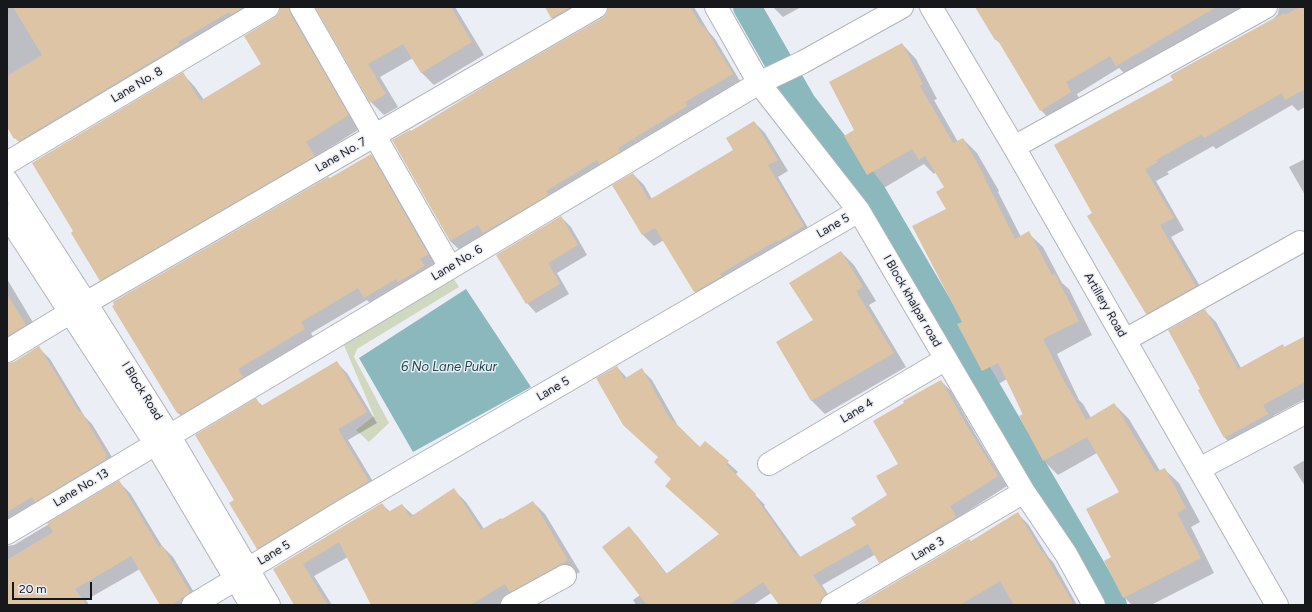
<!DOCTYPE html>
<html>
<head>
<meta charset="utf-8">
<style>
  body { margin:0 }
  #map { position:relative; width:1312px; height:612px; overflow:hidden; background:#ebeef5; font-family:Figtree,sans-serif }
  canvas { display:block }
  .frame { position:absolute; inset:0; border:8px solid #17181b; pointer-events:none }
  .scale { position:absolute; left:12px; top:582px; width:80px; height:18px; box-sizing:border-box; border:2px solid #17181b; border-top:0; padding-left:5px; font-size:12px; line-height:14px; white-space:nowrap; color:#17181b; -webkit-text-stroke:3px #ebeef5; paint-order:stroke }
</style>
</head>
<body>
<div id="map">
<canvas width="1312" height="612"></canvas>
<div class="frame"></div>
<div class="scale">20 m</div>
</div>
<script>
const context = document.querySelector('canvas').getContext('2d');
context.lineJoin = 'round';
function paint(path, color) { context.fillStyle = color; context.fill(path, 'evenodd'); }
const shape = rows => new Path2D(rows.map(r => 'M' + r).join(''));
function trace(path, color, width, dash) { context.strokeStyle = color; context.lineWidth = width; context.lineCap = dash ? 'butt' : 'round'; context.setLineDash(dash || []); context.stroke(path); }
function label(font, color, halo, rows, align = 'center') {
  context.font = font + ' Figtree,sans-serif'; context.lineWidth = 3; context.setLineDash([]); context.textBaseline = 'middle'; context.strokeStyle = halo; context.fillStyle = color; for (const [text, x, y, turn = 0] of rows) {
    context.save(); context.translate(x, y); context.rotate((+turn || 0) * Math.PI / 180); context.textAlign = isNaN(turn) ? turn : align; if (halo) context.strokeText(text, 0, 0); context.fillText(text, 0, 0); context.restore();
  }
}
paint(shape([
  [452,276,459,287,357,349,354,357,389,423,369,442,356,430,374,416,343,343]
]), '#d1d8c0');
paint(shape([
  [466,289,531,387,413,452,359,358]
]), '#8ab8bd');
paint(shape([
  [7,7,281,7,275,9,28,151,15,138,7,125],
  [282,7,315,7,308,9,361,128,318,155,327,169,113,293,101,280,183,74,195,87,204,100,263,65,275,18,280,13],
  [315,7,455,7,484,55,434,85,421,72,413,58,380,77,398,107,384,115,371,102],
  [546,7,602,7,564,29,552,18],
  [609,7,694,7,709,32,715,39,743,86,462,252,450,241,411,132,603,19,607,14],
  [773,7,801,7,783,17],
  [977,7,1273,7,1128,77,1119,68,1077,94,1082,104,1052,122,1041,110,1002,45,996,40],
  [1279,7,1305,7,1305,107,1298,111,1292,105,1216,149,1213,146,1167,172,1169,174,1156,181,1184,230,1171,237,1207,298,1158,325,1147,313,1093,213,1174,81,1171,75,1273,19,1278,14],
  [902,44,916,59,937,99,934,100,958,142,963,139,977,153,999,191,998,192,1021,237,1028,233,1043,247,1062,283,1069,289,1092,335,1057,354,1079,400,1083,404,1091,418,1114,404,1129,419,1160,471,1164,469,1179,483,1200,522,1191,527,1214,573,1151,605,1132,605,1124,597,1112,557,1121,492,1097,453,1058,475,1043,460,1007,379,997,385,982,371,963,322,945,188,936,172,934,174,924,164,882,189,868,174,856,130],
  [754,122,765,133,788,171,778,177,814,238,706,303,695,292,664,240,654,246,643,235,614,186,633,174,644,185,652,199,734,151],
  [371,155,381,166,438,265,375,308,367,300,311,333,315,340,189,423,178,413,113,307],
  [1305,159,1305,195,1289,167],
  [561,217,571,227,587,255,557,273,569,294,536,313,527,303],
  [841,252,854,265,876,301,869,305,906,367,825,414,812,401,777,342,814,320],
  [7,279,40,334,7,357],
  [1205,311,1216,322,1241,368,1282,345,1285,348,1305,337,1305,399,1273,416,1278,426,1236,449,1225,438,1199,391,1202,389],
  [39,348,50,359,85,417,92,424,118,467,7,539,7,364,14,363],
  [336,362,347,373,377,423,348,440,380,493,268,560,257,549,235,500,256,400,263,406],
  [617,367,627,378,642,370,652,380,678,426,700,448,705,442,738,472,735,475,765,505,764,506,801,558,857,525,888,496,900,464,941,381,951,391,977,437,1007,486,959,517,965,528,890,572,880,562,876,554,822,585,829,596,816,605,780,605,771,593,753,605,636,605,633,600,640,595,629,527,638,537,667,574,720,535,673,479],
  [1305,460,1305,486,1293,467],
  [119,482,130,493,162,546,173,557,201,604,200,605,162,605,140,569,86,600,89,605,7,605,7,546,14,545],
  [454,490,466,502,484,529,503,520,533,502,545,514,580,572,523,603,502,605,372,605,348,557,314,576,332,605,295,605,274,569,382,504,390,512,402,505,414,516],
  [1018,514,1028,524,1049,558,1053,562,1077,605,859,605,971,542]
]), '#0003');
trace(shape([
  [747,7,802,103,872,193,1113,605]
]), '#8ab8bd', 28);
paint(shape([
  [13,7,244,7,231,15,229,12,178,42,179,45,19,141,16,138,14,139,7,127,7,76,42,55],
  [280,7,289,7,290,13,349,115,306,142,315,156,100,281,71,233,73,231,32,163,183,72,200,101,261,64,244,36,275,17,279,13],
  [315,7,451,7,472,42,421,73,403,44,368,64,386,94,370,103],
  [545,7,571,7,551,18],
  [608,7,690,7,702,27,704,26,733,74,685,102,687,106,618,148,620,152,600,164,597,160,546,191,548,195,483,233,478,225,450,241,392,140,410,130,411,131,498,78,602,18,607,13],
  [975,7,1216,7,1116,66,1110,56,1066,82,1071,92,1040,111,997,39,995,40],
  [1300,7,1305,7,1305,89,1285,100,1282,93,1204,138,1202,134,1156,160,1158,162,1145,169,1174,218,1160,225,1196,286,1146,314,1087,216,1092,213,1054,145,1173,80,1170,76,1284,13,1285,15],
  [902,43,923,84,920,86,953,143,963,138,985,177,984,177,1015,239,1029,231,1052,275,1055,274,1079,321,1043,339,1068,389,1069,389,1086,420,1114,403,1156,472,1165,468,1186,508,1177,513,1201,558,1123,598,1104,561,1111,557,1086,509,1119,492,1087,437,1043,461,1019,416,1023,414,998,363,982,371,957,324,962,322,912,226,946,209,936,192,944,187,925,156,919,160,912,149,867,175,844,136,854,130,829,82],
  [754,121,778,160,768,165,804,226,777,242,777,240,720,274,722,276,694,292,655,228,642,235,612,185,633,173,649,200,733,150,726,138],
  [371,154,428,254,420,259,425,266,398,282,396,279,364,298,358,288,301,322,305,329,238,369,243,377,182,414,181,411,177,413,112,306,114,305,113,302,328,177,330,178],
  [561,216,578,245,548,263,560,284,526,304,496,255],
  [841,251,863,287,856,291,894,353,811,401,776,342,813,320,789,283],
  [7,294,26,325,7,336],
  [1205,309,1238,369,1283,344,1284,347,1305,336,1305,382,1263,405,1268,414,1224,438,1198,390,1200,389,1168,330],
  [39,346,79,412,81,411,107,455,105,456,106,459,35,502,32,497,7,512,7,363,14,362],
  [337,361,367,412,338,429,369,481,257,549,229,503,234,500,195,435,256,398,261,406],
  [617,366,624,379,642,368,668,416,700,447,705,441,729,461,726,464,756,494,755,496,795,554,797,553,800,557,856,525,851,518,887,495,876,476,898,464,873,421,904,403,903,401,941,380,967,426,998,476,950,506,956,517,879,563,868,544,813,575,826,594,821,599,820,605,779,605,763,582,729,605,647,605,602,547,629,526,666,574,719,534,665,486,671,479,654,462,658,457,623,425,596,378],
  [119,480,159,547,162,545,190,592,172,605,160,605,131,556,75,589,87,605,7,605,7,560,53,532,47,523],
  [454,488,481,530,501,518,502,519,533,501,568,560,510,592,505,584,470,605,371,605,339,542,303,564,328,605,294,605,273,569,382,503,388,512,402,504,410,517],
  [1018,512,1042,552,1043,551,1074,605,1014,605,1000,581,960,605,857,605,969,539,971,541]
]), '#dcc4a5');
const minor = shape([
  [301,7,450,267],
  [716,7,759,83,859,211,1024,492,1066,554,1094,605],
  [931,7,1014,147,1277,605],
  [1014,147,1266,7],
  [7,163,268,7],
  [7,181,86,303,169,435,269,605],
  [7,215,155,443,251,605],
  [86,303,596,7],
  [1125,340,1300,242],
  [7,351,71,312],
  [769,464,946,359],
  [1199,469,1305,413],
  [7,533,759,83,803,62,902,7],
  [248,569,348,508,859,211],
  [193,605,236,579],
  [512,605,565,576],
  [832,605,1024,492]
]);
trace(minor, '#b1b4ba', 24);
trace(minor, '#fff', 22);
label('12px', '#17181b', '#ebeef5', [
  ["Lane No. 8",137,85,-31],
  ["Lane No. 7",341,155,-30],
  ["Lane 5",833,226,-30],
  ["Lane No. 6",457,263,-31],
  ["I Block khalpar road",912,301,60],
  ["Artillery Road",1105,305,60],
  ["Lane 5",553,389,-30],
  ["I Block Road",142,391,58],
  ["Lane 4",857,411,-31],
  ["Lane No. 13",81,488,-31],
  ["Lane 3",928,549,-30],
  ["Lane 5",274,553,-31]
]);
label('italic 13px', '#194448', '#ebeef5', [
  ["6 No Lane Pukur",449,367]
]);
</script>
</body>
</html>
